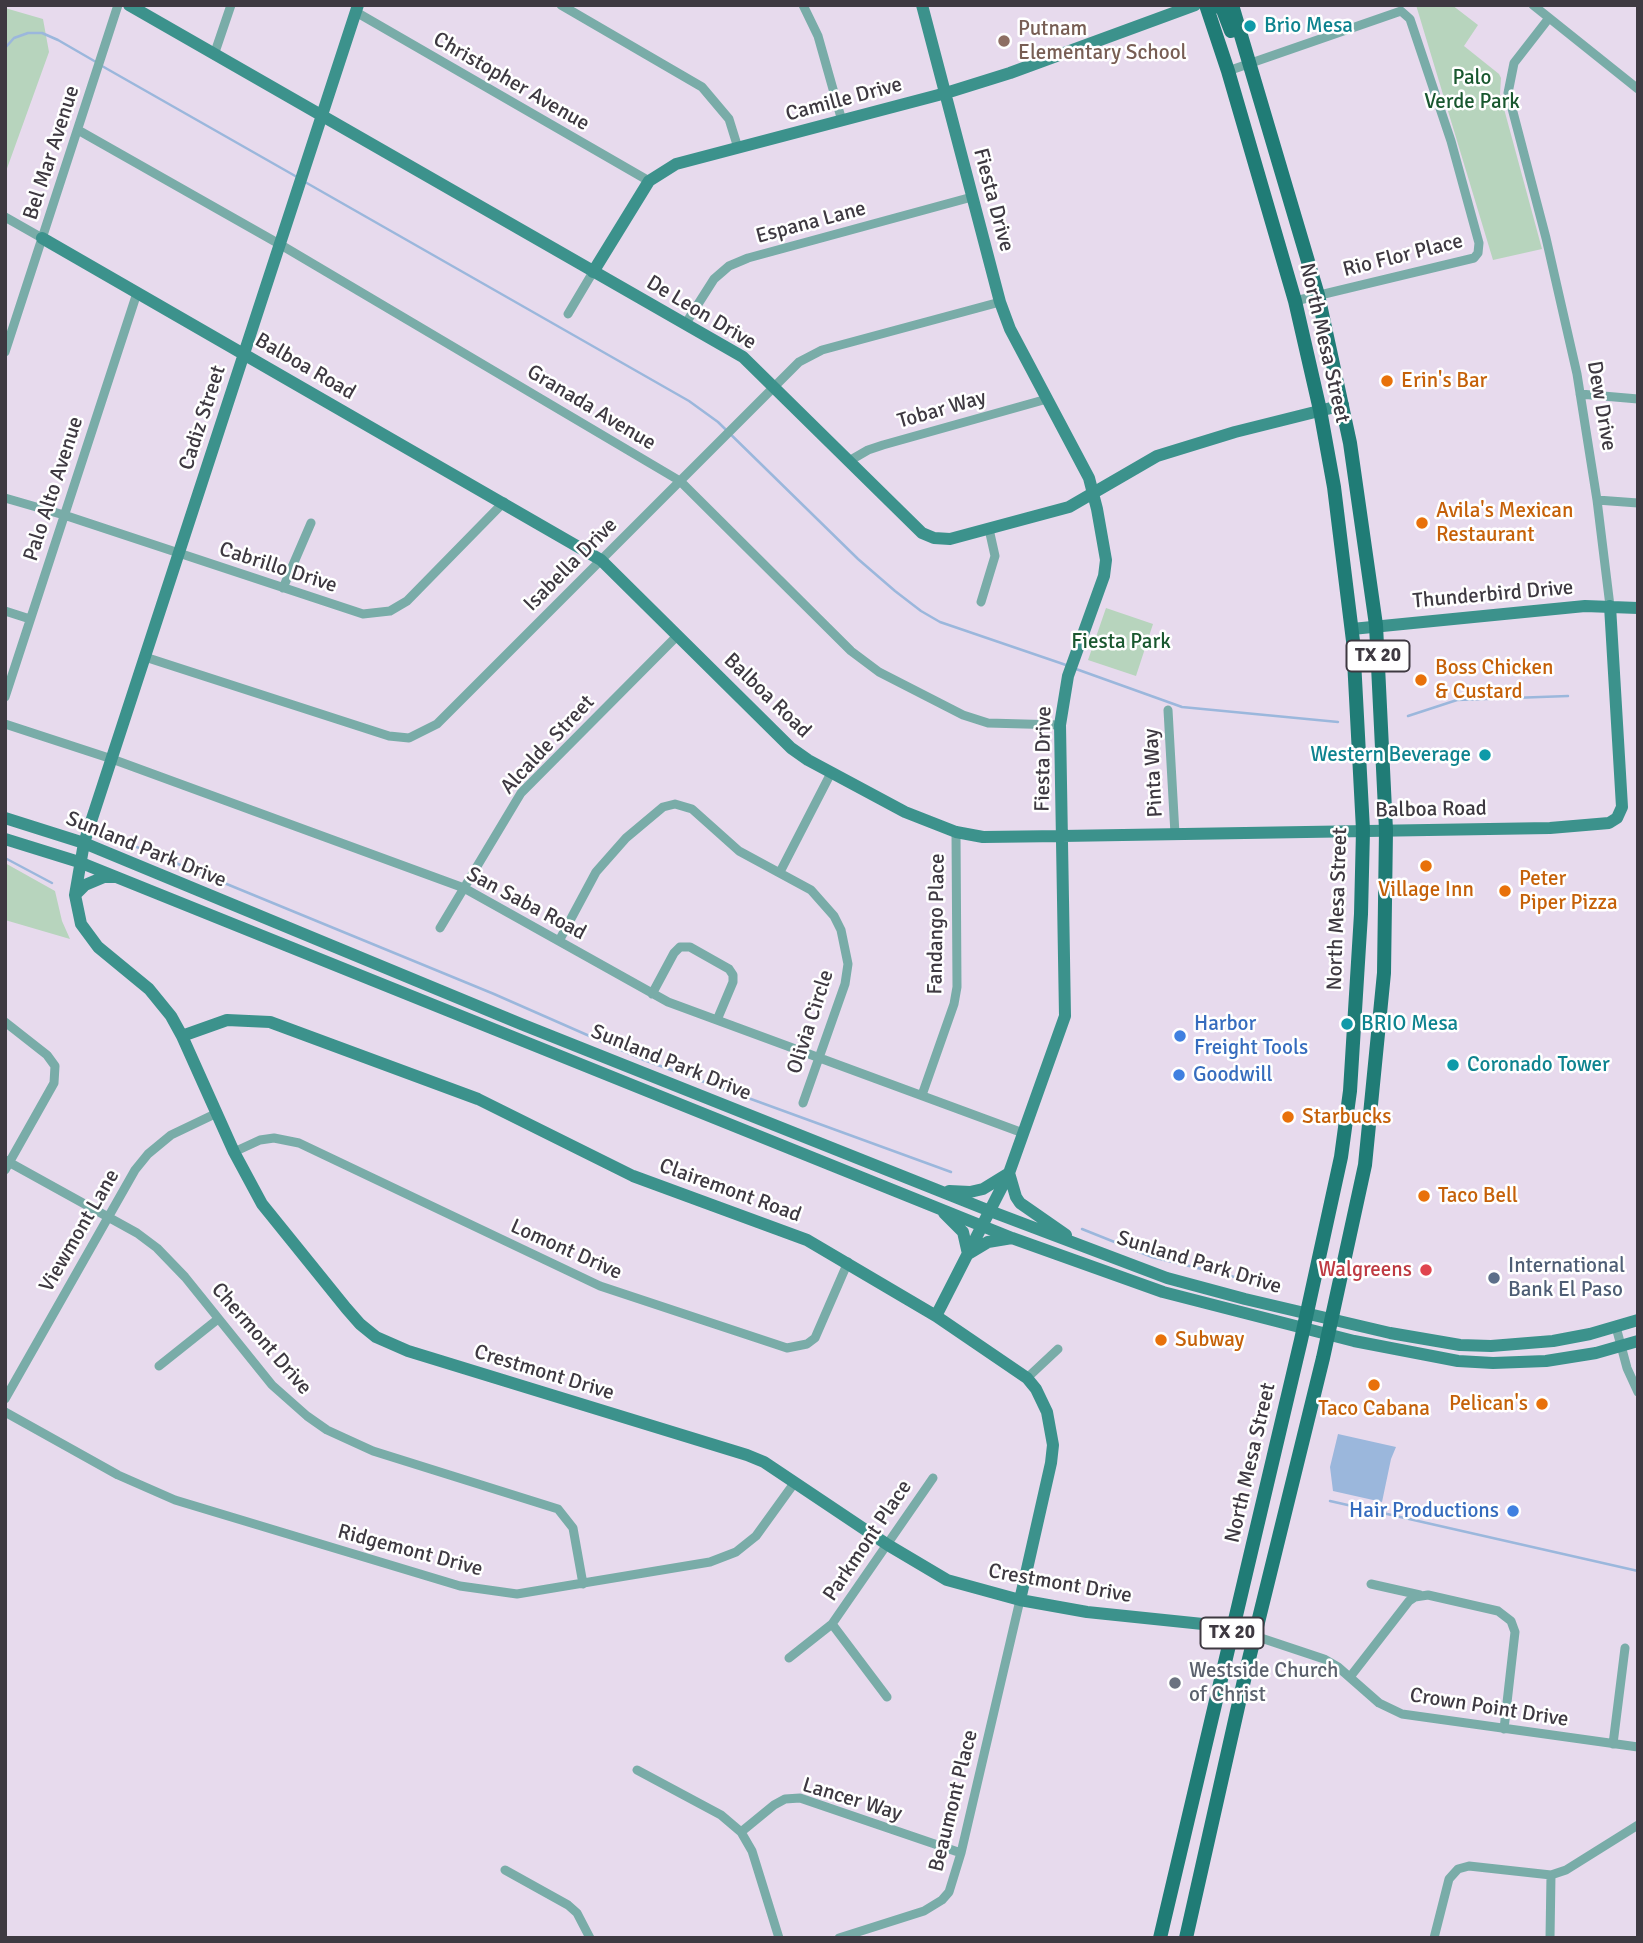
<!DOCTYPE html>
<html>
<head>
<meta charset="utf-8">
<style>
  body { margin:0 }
  #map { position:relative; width:1643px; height:1943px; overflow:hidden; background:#e7daed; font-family:Signika,sans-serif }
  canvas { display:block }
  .frame { position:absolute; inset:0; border:7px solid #3e3941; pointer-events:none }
</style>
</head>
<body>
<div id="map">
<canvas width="1643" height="1943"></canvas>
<div class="frame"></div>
</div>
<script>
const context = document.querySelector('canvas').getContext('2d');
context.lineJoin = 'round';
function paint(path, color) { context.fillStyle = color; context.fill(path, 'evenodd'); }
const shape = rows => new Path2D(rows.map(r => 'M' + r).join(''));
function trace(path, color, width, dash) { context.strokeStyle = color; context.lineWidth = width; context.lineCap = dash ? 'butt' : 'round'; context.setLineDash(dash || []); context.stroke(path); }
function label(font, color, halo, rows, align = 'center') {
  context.font = font + ' Signika,sans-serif'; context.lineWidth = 5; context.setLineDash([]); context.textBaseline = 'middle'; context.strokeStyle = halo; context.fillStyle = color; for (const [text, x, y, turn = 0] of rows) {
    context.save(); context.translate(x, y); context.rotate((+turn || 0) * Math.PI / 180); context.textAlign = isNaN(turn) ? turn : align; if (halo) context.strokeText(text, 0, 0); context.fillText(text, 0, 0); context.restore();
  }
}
paint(shape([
  [1416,5,1452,5,1478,25,1464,46,1499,74,1501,78,1500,94,1542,249,1493,260],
  [5,8,43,19,49,52,5,174],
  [1106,608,1153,624,1136,676,1088,660],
  [5,863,55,891,62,921,70,939,5,920]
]), '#b7d4bd');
paint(shape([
  [1338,1434,1396,1447,1391,1459,1382,1502,1333,1491,1330,1467]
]), '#9bb7dc');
trace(shape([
  [5,48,14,38,28,33,42,33,58,40,96,62],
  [102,66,297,177],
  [305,182,689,401,718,422,858,559,895,591,921,611,940,622,1066,665],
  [1076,669,1182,707,1338,722],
  [1408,716,1457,700,1568,696],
  [110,836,494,994,644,1060,951,1172],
  [5,858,52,883],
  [1082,1229,1152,1257,1239,1278],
  [1330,1501,1638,1571]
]), '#9bb7dc', 2.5);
trace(shape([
  [561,5,702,87,729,119,738,148],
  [803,5,818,36,842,121],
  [1533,5,1638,89],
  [356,12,649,181],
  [1549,18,1514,63,1508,93,1546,238,1577,374,1597,500,1610,606],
  [214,55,231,5],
  [1228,71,1401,11,1410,19,1451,141,1479,243,1478,253,1474,258,1295,301],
  [78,130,281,245,680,481,851,651,879,672,963,715,988,723,1060,725],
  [5,217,42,238],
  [568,314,593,272],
  [686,323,714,279,729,266,748,258,972,197],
  [5,352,118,5],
  [1580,394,1638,399],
  [849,461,868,450,883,445,1047,399],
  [5,498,64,515,363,614,390,611,407,601,504,502],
  [1597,500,1638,503],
  [283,588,311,523],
  [981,602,995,556,989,529],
  [5,611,30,619],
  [145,657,389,736,409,738,437,724,799,362,822,350,1000,302],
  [5,697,137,293],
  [1168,710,1175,834],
  [5,724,112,759,464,888,668,1002,1023,1133],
  [780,872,831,773],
  [440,928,521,793,678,635],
  [559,941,596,872,626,838,663,807,675,804,692,809,739,851,811,890,834,916,841,930,848,964,845,984,803,1103],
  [652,994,674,953,680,947,690,947,729,969,733,975,733,982,717,1020],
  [5,1022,47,1055,55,1066,54,1083,5,1170],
  [922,1095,954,1004,957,987,956,832],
  [234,1152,260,1140,274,1138,299,1143,600,1286,787,1348,807,1344,815,1338,848,1262],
  [5,1160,137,1233,157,1248,185,1277,272,1385,307,1416,327,1430,373,1451,558,1509,573,1528,583,1584],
  [1616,1327,1627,1368,1638,1392],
  [159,1366,218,1319],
  [1027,1378,1058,1349],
  [5,1399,135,1170,148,1154,171,1135,217,1113],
  [5,1412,118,1475,175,1500,460,1586,517,1594,710,1562,736,1552,756,1536,795,1482],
  [1371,1584,1420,1595],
  [832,1624,887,1697],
  [1255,1636,1324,1659,1338,1667,1379,1703,1402,1714,1638,1747],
  [789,1658,832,1624,933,1478],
  [1350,1677,1409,1601,1415,1597,1428,1595,1498,1611,1511,1621,1515,1632,1504,1729],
  [1613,1744,1625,1648],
  [637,1770,721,1815,741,1832,752,1851,779,1938],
  [741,1832,774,1805,785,1799,800,1798,961,1853],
  [505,1870,568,1905,577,1913,590,1938],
  [839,1938,924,1911,942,1900,949,1892,961,1853,1020,1600],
  [1434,1938,1449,1879,1458,1869,1469,1866,1551,1875,1566,1870,1638,1825],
  [1550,1938,1551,1875]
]), '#79aca8', 9);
trace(shape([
  [129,5,743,357,922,533,934,538,950,539,1069,507,1157,456,1235,432,1343,405],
  [358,5,84,843,75,895,81,924,98,947,149,989,171,1016,182,1036,234,1152,262,1204,346,1308,360,1324,376,1337,408,1351,747,1455,764,1462,888,1545,947,1580,1020,1600,1087,1612,1222,1626,1255,1636],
  [922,5,1000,302,1010,329,1089,478,1097,509,1106,560,1104,576,1068,676,1060,725,1065,1016,1009,1173,936,1316],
  [42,238,601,560,791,748,808,760,905,812,956,832,983,837,1062,836,1550,828,1609,823,1617,818,1622,807,1610,606],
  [593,272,649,181,676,164,946,93,1010,73,1195,5],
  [1352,629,1585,606,1638,608],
  [5,818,84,843,521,1024,990,1211,1167,1278,1245,1299,1390,1333,1460,1345,1491,1346,1553,1341,1590,1334,1638,1320],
  [5,839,79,862,1012,1238,1163,1292,1354,1341,1458,1361,1493,1363,1546,1361,1596,1353,1638,1341],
  [75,895,85,885,104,877,115,877],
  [182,1036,227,1020,270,1022,478,1099,633,1176,807,1240,936,1316,1027,1378,1036,1389,1047,1412,1053,1445,1051,1463,1020,1600],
  [949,1191,970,1192,983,1189,1009,1173,1016,1197,1020,1203,1066,1235],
  [944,1213,963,1232,968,1254,988,1242,1012,1238]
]), '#3c928c', 12);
trace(shape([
  [1218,5,1223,10,1231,31],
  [1160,1938,1301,1340,1341,1157,1350,1091,1361,914,1363,830,1353,641,1334,487,1320,410,1295,301,1228,71,1206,5],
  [1186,1938,1247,1667,1323,1358,1365,1165,1384,973,1386,830,1376,625,1350,443,1318,295,1232,5]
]), '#207c76', 14);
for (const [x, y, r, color] of [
  [1250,26,7,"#0f9aa8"],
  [1004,41,7,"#8d6e63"],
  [1387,381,7,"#e8710a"],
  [1422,523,7,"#e8710a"],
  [1421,680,7,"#e8710a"],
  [1485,755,7,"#0f9aa8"],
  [1426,866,7,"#e8710a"],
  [1505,891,7,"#e8710a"],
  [1347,1024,7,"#0f9aa8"],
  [1180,1036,7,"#3f7fe0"],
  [1453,1065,7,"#0f9aa8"],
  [1179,1075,7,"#3f7fe0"],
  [1288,1117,7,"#e8710a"],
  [1424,1196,7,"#e8710a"],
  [1426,1270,7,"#e0444e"],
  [1494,1278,7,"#5c6f8a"],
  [1161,1340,7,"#e8710a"],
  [1374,1385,7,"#e8710a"],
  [1542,1404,7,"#e8710a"],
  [1513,1511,7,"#3f7fe0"],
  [1175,1683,7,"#6b7280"]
]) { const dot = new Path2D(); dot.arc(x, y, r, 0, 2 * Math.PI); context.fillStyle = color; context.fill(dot); trace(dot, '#fff', 2.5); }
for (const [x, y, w] of [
  [1378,656,63],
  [1232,1633,63]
]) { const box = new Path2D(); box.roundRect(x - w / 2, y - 15.5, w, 31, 5); context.fillStyle = '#fff'; context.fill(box); trace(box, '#3e3941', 2); }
label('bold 19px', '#3e3941', null, [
  ["TX 20",1378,656],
  ["TX 20",1232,1633]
]);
label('21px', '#0d838f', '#fff', [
  ["Brio Mesa",1264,26],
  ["Western Beverage",1471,755,"right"],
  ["BRIO Mesa",1361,1024],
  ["Coronado Tower",1467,1065]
], 'left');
label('21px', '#785e54', '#fff', [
  ["Putnam",1018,29],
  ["Elementary School",1018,53]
], 'left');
label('21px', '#19572f', '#fff', [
  ["Palo",1472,78],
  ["Verde Park",1472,102],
  ["Fiesta Park",1121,642]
]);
label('21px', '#3e3941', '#fff', [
  ["Christopher Avenue",511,82,30],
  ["Camille Drive",844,100,-15],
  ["Bel Mar Avenue",52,153,-72],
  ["Fiesta Drive",993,200,75],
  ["Espana Lane",811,223,-15],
  ["Rio Flor Place",1403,256,-14],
  ["De Leon Drive",701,313,31],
  ["North Mesa Street",1324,343,77],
  ["Balboa Road",305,367,30],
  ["Dew Drive",1601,406,80],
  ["Granada Avenue",591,408,31],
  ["Tobar Way",942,410,-16],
  ["Cadiz Street",203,418,-72],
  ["Palo Alto Avenue",54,489,-72],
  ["Isabella Drive",571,565,-45],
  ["Cabrillo Drive",278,568,18],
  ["Thunderbird Drive",1493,595,-5],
  ["Balboa Road",767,696,44],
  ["Alcalde Street",548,745,-47],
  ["Fiesta Drive",1044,759,-89],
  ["Pinta Way",1154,773,-93],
  ["Balboa Road",1431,810,-1],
  ["Sunland Park Drive",146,850,22],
  ["San Saba Road",526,904,28],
  ["North Mesa Street",1338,909,-88],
  ["Fandango Place",937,924,-89],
  ["Olivia Circle",811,1022,-72],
  ["Sunland Park Drive",671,1063,22],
  ["Clairemont Road",730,1191,20],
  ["Viewmont Lane",80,1231,-60],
  ["Lomont Drive",566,1250,24],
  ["Sunland Park Drive",1199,1263,17],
  ["Chermont Drive",261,1339,49],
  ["Crestmont Drive",544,1373,17],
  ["North Mesa Street",1251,1463,-77],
  ["Parkmont Place",868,1541,-56],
  ["Ridgemont Drive",410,1551,15],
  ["Crestmont Drive",1060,1584,10],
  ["Crown Point Drive",1489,1708,9],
  ["Lancer Way",852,1800,17],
  ["Beaumont Place",954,1801,-76]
]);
label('21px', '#c56008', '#fff', [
  ["Erin's Bar",1401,381],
  ["Avila's Mexican",1436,511],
  ["Restaurant",1436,535],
  ["Boss Chicken",1435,668],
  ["& Custard",1435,692],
  ["Peter",1519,879],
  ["Piper Pizza",1519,903],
  ["Village Inn",1426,890,"center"],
  ["Starbucks",1302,1117],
  ["Taco Bell",1438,1196],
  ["Subway",1175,1340],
  ["Pelican's",1528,1404,"right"],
  ["Taco Cabana",1374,1409,"center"]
], 'left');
label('21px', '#366cbe', '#fff', [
  ["Harbor",1194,1024],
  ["Freight Tools",1194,1048],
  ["Goodwill",1193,1075],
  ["Hair Productions",1499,1511,"right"]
], 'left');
label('21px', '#4e5e75', '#fff', [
  ["International",1508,1266],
  ["Bank El Paso",1508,1290]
], 'left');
label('21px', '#be3a42', '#fff', [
  ["Walgreens",1412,1270]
], 'right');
label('21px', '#5b616d', '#fff', [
  ["Westside Church",1189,1671],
  ["of Christ",1189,1695]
], 'left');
</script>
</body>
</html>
